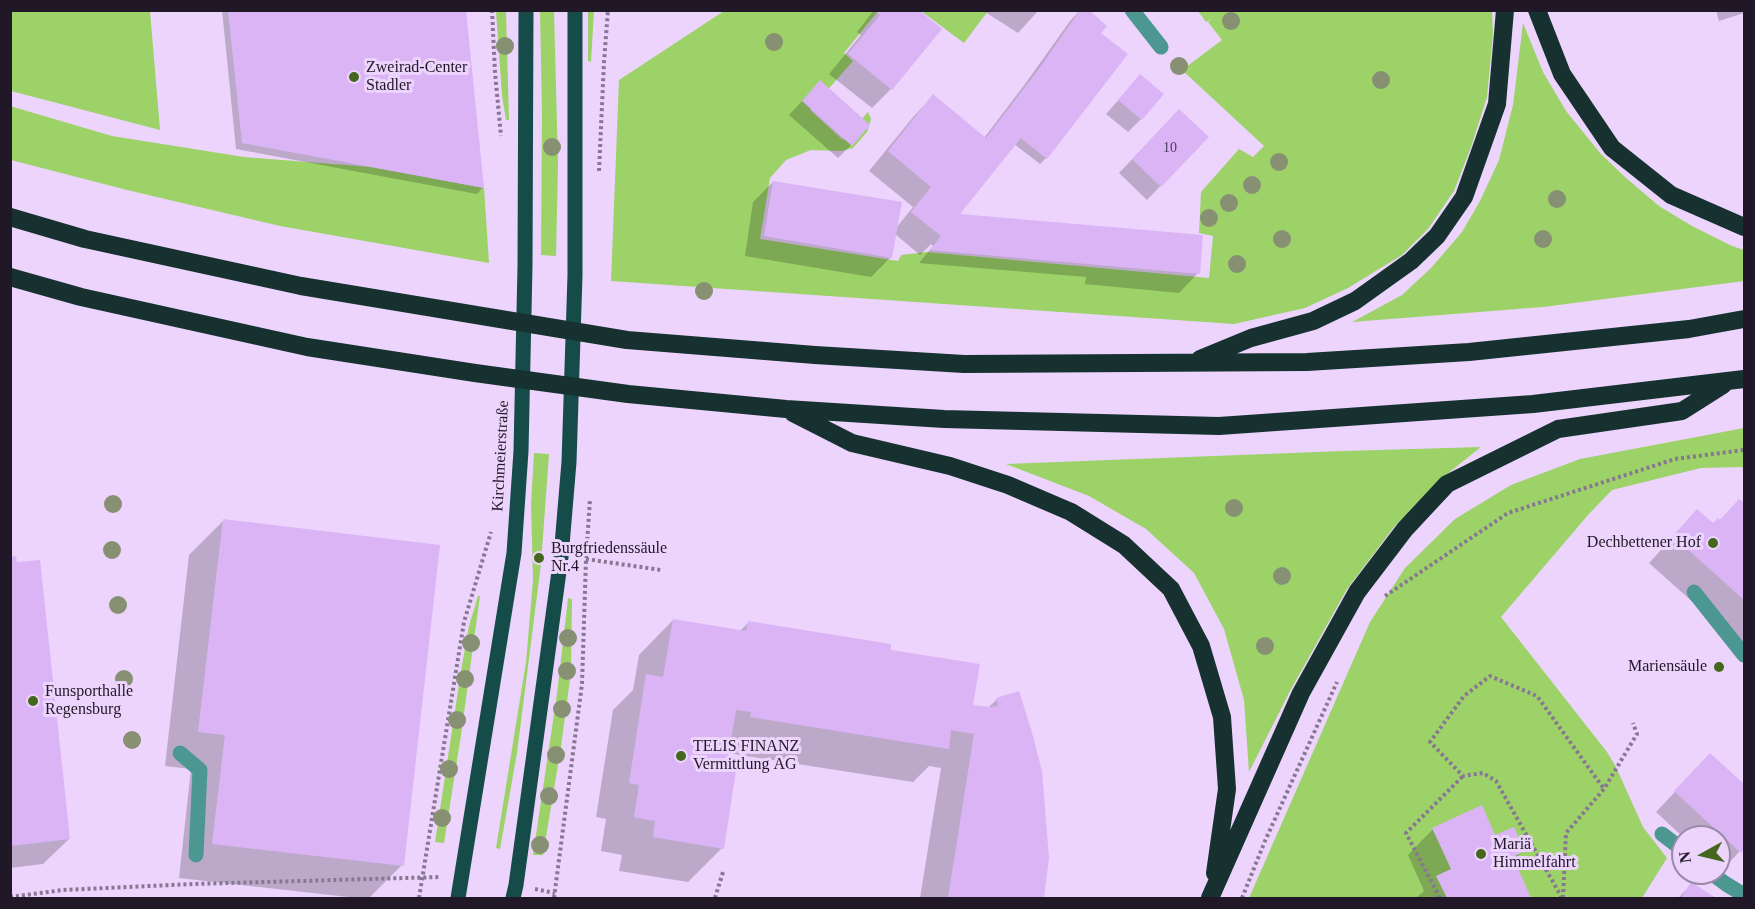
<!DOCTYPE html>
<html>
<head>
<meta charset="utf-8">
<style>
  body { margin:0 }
  #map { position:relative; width:1755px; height:909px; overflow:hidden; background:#ecd4fd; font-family:Georgia,serif }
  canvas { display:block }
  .frame { position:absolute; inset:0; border:12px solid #201826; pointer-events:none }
  .north { position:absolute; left:1671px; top:825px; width:60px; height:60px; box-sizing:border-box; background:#ecd4fd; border:2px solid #9a89a7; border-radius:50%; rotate:262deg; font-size:16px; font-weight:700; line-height:24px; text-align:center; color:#201826 }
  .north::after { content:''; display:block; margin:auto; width:21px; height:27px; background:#44661d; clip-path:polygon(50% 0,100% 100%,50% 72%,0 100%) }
</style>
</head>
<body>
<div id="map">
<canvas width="1755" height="909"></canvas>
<div class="frame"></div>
<div class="north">N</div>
</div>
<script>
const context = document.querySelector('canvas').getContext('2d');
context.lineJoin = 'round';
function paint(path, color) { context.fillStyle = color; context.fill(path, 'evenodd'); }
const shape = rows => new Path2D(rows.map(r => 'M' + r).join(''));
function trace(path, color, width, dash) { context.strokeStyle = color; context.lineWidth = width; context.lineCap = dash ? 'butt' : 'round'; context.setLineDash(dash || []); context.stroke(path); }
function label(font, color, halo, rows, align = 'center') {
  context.font = font + ' Georgia,serif'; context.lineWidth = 6; context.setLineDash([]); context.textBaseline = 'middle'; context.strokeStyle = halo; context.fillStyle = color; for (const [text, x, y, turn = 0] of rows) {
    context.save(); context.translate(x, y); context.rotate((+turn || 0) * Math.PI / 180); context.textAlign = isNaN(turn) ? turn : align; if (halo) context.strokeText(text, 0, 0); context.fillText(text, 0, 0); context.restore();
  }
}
paint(shape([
  [10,11,150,11,160,130,11,91],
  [496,11,506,11,509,120,506,120,502,95],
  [540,11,554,11,558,164,556,256,541,255,542,112],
  [588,11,594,11,591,62,588,61],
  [724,11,878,11,844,53,853,61,810,110,843,140,868,112,871,119,867,132,853,148,841,151,811,150,786,160,770,178,760,239,898,261,901,255,927,252,1209,278,1213,236,1199,233,1201,192,1239,149,1253,157,1264,146,1182,70,1222,40,1208,22,1212,19,1206,22,1198,11,1492,11,1493,34,1487,97,1471,147,1454,191,1428,229,1402,255,1348,288,1305,308,1234,324,611,281,619,80],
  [921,11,988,11,964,43],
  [1523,23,1543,72,1566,111,1600,153,1625,177,1659,206,1692,226,1732,246,1744,250,1744,281,1543,307,1352,322,1402,295,1431,268,1462,232,1480,201,1499,160,1513,105],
  [10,106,112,136,244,157,371,167,484,188,489,263,280,226,127,190,11,160],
  [1744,428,1744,467,1701,468,1612,490,1588,515,1501,617,1607,752,1616,767,1643,827,1667,858,1642,898,1249,898,1370,622,1405,568,1455,519,1511,485,1580,459],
  [1481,447,1437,482,1394,527,1347,589,1290,691,1249,772,1244,700,1224,629,1194,573,1146,529,1089,496,1006,464,1344,451],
  [534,453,549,454,541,564,517,753,500,849,496,848,526,662,533,580,531,505],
  [478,596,480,596,461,735,444,843,435,842,462,665,469,626],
  [568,598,572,599,571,672,561,747,543,855,533,855,557,694]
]), '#9dd269');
paint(shape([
  [222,10,465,10,483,187,477,194,236,149],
  [874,10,916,10,891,89,872,108,829,74,861,35,857,32],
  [982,10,1039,10,1018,33],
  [1080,10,1099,34,1046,158,1040,164,1014,144,953,220,1198,273,1179,293,1085,284,1086,277,919,263,933,246,931,244,920,255,895,234,891,257,871,277,745,256,753,202,773,182,896,228,913,207,869,171,914,116,933,96,984,138,1025,84,1070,21],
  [1716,10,1744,10,1744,13,1719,21],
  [1140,76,1141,119,1128,132,1106,114],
  [820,82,851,145,838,158,789,115],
  [1166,124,1207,137,1147,200,1119,173],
  [1739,501,1744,504,1744,648,1649,563,1697,511,1713,525,1719,521],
  [223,521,402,865,369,898,357,898,179,878,191,769,165,766,189,555],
  [10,558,69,839,43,864,10,868],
  [673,620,740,631,748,623,889,651,972,706,988,708,997,699,1047,858,1043,898,920,898,941,768,929,766,913,782,727,753,722,848,688,882,619,871,622,855,601,851,606,819,596,817,613,710,633,690,639,655],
  [1710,755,1744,786,1744,847,1720,872,1719,837,1683,837,1656,812],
  [1433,829,1495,837,1523,851,1513,861,1530,898,1416,898,1424,891,1408,855],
  [1692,884,1713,898,1678,898]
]), '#0003');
paint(shape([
  [228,10,466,10,484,188,242,143],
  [875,10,919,10,942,29,892,90,848,54,880,15],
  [1080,10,1089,10,1107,26,1101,33,1128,54,1047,159,1021,138,960,214,1203,235,1200,274,930,250,941,236,911,212,931,187,888,151,933,94,986,138,1039,69],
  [1140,74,1164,94,1142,120,1118,100],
  [820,80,870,125,852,146,802,101],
  [1179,109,1209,137,1161,187,1132,159],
  [773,181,902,202,892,258,764,236],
  [1739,499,1744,503,1744,600,1673,536,1697,509,1713,523,1718,518,1720,520],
  [223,519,440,545,404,866,212,844,225,735,198,732],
  [16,556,17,562,40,560,70,839,10,846,10,557],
  [673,619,746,631,748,621,891,644,891,650,980,664,973,705,991,707,998,706,996,698,1019,691,1031,729,1042,771,1049,858,1044,898,948,898,974,734,951,730,949,749,750,717,751,712,736,710,727,763,737,764,724,849,653,837,655,821,634,817,639,785,629,783,646,674,663,677],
  [1710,753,1744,784,1744,849,1741,853,1674,791],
  [1482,805,1495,835,1514,827,1525,851,1513,857,1531,898,1447,898,1436,876,1451,869,1432,828],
  [1691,882,1716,898,1681,898]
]), '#dbb4f6');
trace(shape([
  [492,10,495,73,501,136],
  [599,171,604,62,608,10],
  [586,559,661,570],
  [1385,596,1508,513,1675,459,1744,450],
  [535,889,555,893],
  [10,897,63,890,193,884,441,877],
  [419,898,464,622,491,532],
  [554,898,582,684,586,559,590,499],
  [715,898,723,872],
  [1242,898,1265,841,1337,682],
  [1440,898,1406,833,1463,776],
  [1562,898,1496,781,1483,773,1463,776,1430,742,1464,696,1490,676,1537,696,1604,789],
  [1563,898,1566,833,1604,789,1637,734,1633,723]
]), '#887793', 4, [3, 3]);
trace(shape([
  [1132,10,1161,47],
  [1694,592,1744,655],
  [180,753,200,770,196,855],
  [1662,834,1683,850],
  [1711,873,1726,884,1744,895]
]), '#4d9793', 15);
trace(shape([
  [458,898,514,553,521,451,525,266,526,10],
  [513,898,516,885,561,557,569,462,575,275,575,10]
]), '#154c4a', 15);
trace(shape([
  [1537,10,1562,74,1612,148,1671,195,1744,227],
  [10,217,85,239,301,286,627,340,815,355,964,364,1307,362,1469,352,1689,329,1744,319],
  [10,277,81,297,307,347,475,373,628,394,786,409,944,419,1219,426,1533,404,1744,379],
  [1200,359,1251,338,1313,321,1355,301,1411,261,1437,236,1464,197,1497,104,1505,10],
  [793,413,852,443,950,466,1008,485,1071,512,1124,545,1171,589,1201,646,1222,717,1227,789,1215,873],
  [1210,898,1301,693,1357,592,1405,529,1447,484,1558,429,1682,411,1723,385]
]), '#16312f', 18);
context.fillStyle = '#879072';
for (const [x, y] of [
  [1231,21],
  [774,42],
  [505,46],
  [1179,66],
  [1381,80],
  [552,147],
  [1279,162],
  [1252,185],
  [1557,199],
  [1229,203],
  [1209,218],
  [1282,239],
  [1543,239],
  [1237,264],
  [704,291],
  [113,504],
  [1234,508],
  [112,550],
  [1282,576],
  [118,605],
  [568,638],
  [471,643],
  [1265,646],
  [567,671],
  [124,679],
  [465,679],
  [562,709],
  [457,720],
  [132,740],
  [556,755],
  [449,769],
  [549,796],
  [442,818],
  [540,845]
]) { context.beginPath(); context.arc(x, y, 9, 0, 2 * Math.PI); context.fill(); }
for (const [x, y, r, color] of [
  [354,77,6,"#44661d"],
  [1713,543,6,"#44661d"],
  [539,558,6,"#44661d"],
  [1719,667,6,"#44661d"],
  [33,701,6,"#44661d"],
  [681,756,6,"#44661d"],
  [1481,854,6,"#44661d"]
]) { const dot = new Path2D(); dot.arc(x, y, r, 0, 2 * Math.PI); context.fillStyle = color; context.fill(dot); trace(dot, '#ecd4fd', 2); }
label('14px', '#4f3f5a', null, [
  ["10",1170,148]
]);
label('16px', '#201826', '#ecd4fd', [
  ["Zweirad-Center",366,68],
  ["Stadler",366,86],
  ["Dechbettener Hof",1701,543,"right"],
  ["Burgfriedenssäule",551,549],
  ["Nr.4",551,567],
  ["Mariensäule",1707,667,"right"],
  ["Funsporthalle",45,692],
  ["Regensburg",45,710],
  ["TELIS FINANZ",693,747],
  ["Vermittlung AG",693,765],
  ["Mariä",1493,845],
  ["Himmelfahrt",1493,863]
], 'left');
label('16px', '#201826', '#ecd4fd', [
  ["Kirchmeierstraße",501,456,-87]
]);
</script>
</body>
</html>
